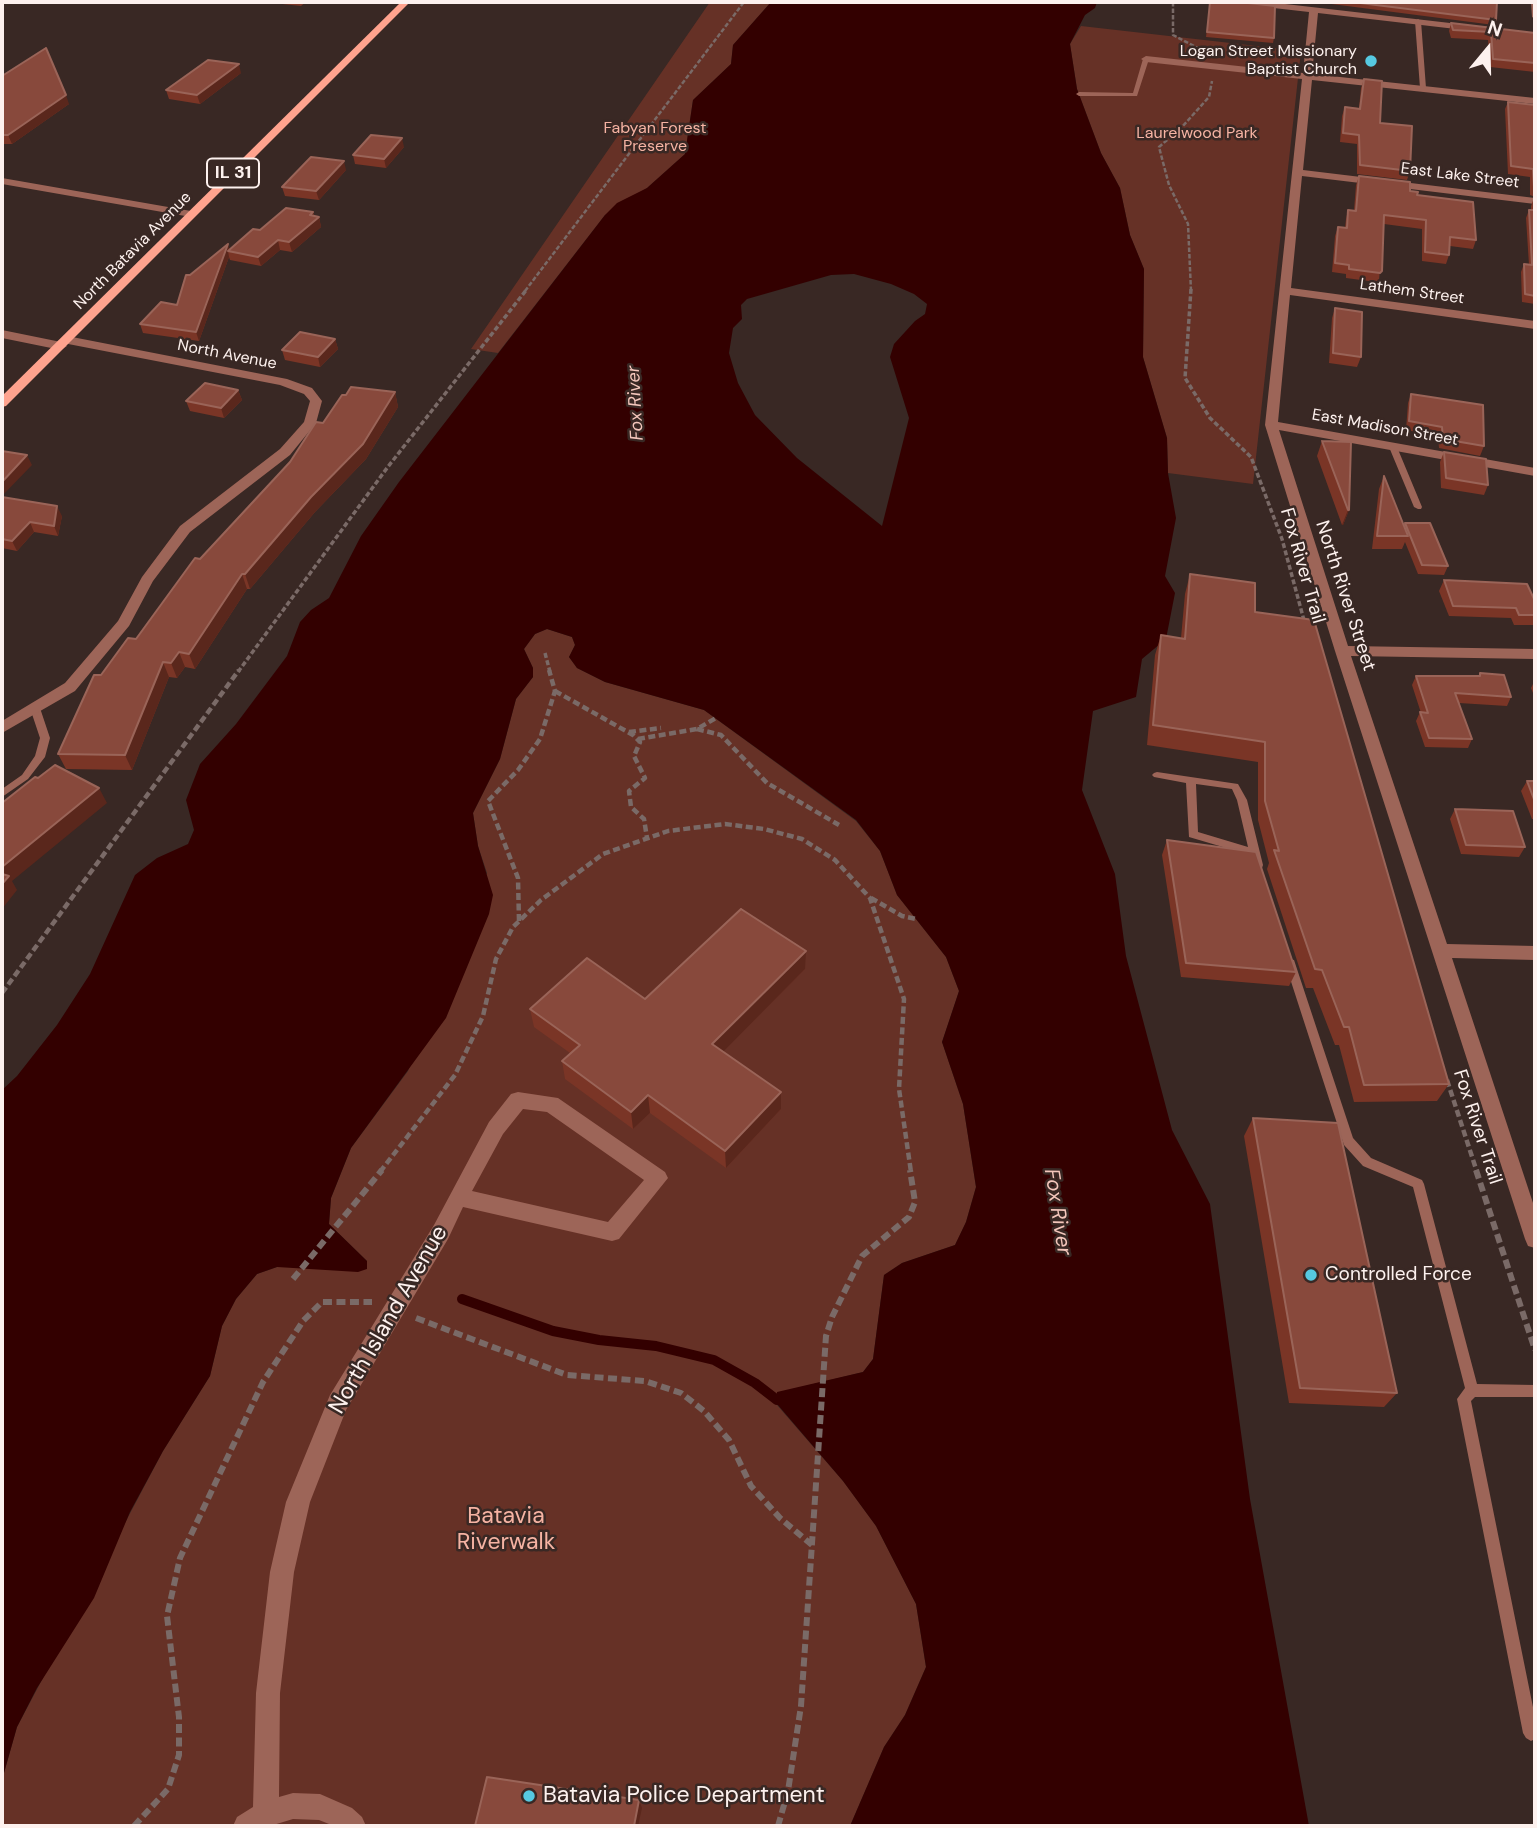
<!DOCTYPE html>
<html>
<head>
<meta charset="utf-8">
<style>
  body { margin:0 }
  #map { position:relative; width:1537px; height:1828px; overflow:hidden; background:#392824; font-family:"DM Sans",sans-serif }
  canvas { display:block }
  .frame { position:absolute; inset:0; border:4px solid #fdf1ee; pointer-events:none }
  .north { position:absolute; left:1453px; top:14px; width:70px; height:70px; -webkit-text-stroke:5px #392824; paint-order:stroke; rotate:19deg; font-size:19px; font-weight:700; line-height:28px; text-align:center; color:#fdf1ee }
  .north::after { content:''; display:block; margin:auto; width:24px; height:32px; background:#fdf1ee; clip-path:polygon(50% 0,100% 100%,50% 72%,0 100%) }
</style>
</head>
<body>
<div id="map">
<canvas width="1537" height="1828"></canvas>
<div class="frame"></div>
<div class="north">N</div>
</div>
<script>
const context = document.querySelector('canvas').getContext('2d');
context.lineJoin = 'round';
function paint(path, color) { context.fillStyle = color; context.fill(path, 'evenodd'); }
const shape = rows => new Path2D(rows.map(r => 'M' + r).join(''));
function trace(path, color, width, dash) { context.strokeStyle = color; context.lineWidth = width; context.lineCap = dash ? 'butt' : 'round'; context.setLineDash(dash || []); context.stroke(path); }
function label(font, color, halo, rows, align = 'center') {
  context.font = font + ' "DM Sans",sans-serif'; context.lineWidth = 5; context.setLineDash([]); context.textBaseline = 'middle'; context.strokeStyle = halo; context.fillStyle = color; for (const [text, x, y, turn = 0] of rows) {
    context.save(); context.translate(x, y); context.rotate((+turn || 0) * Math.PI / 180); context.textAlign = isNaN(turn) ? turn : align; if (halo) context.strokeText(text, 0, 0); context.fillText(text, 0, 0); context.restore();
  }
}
paint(shape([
  [710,2,771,2,733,45,731,64,693,100,685,154,647,188,605,215,498,353,471,349],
  [1081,26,1301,51,1253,484,1168,473,1167,438,1143,357,1144,269,1130,235,1120,188,1101,153,1077,89,1070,44],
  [547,629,572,637,575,645,569,657,577,668,605,682,704,710,856,821,880,851,897,895,946,957,959,991,942,1042,963,1104,976,1187,966,1222,955,1245,902,1263,884,1275,873,1359,863,1372,777,1393,777,1405,843,1481,876,1526,916,1604,926,1667,905,1715,884,1747,850,1826,2,1826,2,1780,17,1727,163,1451,210,1376,222,1326,236,1299,257,1274,277,1267,367,1261,329,1224,331,1198,351,1148,408,1071,487,873,478,846,473,813,500,759,516,699,533,677,533,668,524,649,535,634]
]), '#663126');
paint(shape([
  [771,2,1097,2,1095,8,1085,15,1070,44,1077,89,1101,153,1120,188,1130,235,1144,269,1143,357,1167,438,1168,473,1176,518,1165,576,1175,593,1166,639,1142,659,1136,697,1093,711,1082,790,1115,874,1126,956,1172,1130,1210,1204,1250,1499,1309,1826,850,1826,884,1747,905,1715,926,1667,916,1604,876,1526,843,1481,777,1404,777,1392,863,1372,873,1359,884,1275,902,1263,955,1245,966,1222,976,1187,963,1104,942,1042,959,991,946,957,897,895,880,851,856,820,704,710,605,682,577,668,569,657,575,645,572,637,547,629,535,634,524,649,533,668,533,677,516,699,500,759,473,813,478,846,493,895,489,914,446,1018,351,1148,331,1198,329,1224,367,1261,367,1269,358,1272,277,1267,257,1274,236,1299,222,1326,210,1376,163,1451,130,1512,94,1598,37,1688,17,1727,2,1780,2,1090,17,1076,57,1025,90,974,135,875,157,858,188,844,194,830,186,800,200,764,236,724,287,656,300,622,311,610,329,598,361,536,399,482,605,215,617,203,647,188,685,154,693,100,731,64,733,45],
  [854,274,891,284,914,294,927,304,925,314,915,321,894,344,890,357,909,418,882,526,797,458,755,415,738,383,729,353,733,328,742,319,741,305,747,299,831,275]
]), '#300');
trace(shape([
  [462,1299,553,1331,599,1340,656,1346,714,1360,755,1383,777,1400]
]), '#300', 10);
trace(shape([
  [1173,2,1173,35,1198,48],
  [525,291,744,2],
  [1191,291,1188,224,1169,185,1159,147,1182,127,1209,97,1212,81]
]), '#7a6a67', 2.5, [4.5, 2]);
trace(shape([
  [1191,289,1185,378,1210,418,1251,457,1282,539,1305,624],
  [545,653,550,672],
  [238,672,387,468,527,289]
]), '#7a6a67', 3.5, [5, 2.5]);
trace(shape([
  [555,691,633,735,640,742,634,756,645,778,629,791,631,807,644,819,647,838],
  [697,729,721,735,767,783,839,825],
  [629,732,661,728],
  [638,739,697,729,716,718],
  [871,898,902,916,916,919],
  [519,921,518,878,488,801,518,770,540,739,555,691,549,670],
  [2,993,239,670],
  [1447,1080,1477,1172],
  [380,1172,455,1075,483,1016,496,959,513,927,541,900,603,854,668,831,725,824,764,829,802,839,835,860,870,898,904,999,899,1089,911,1172]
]), '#7a6a67', 4.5, [7, 3.5]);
trace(shape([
  [1476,1170,1535,1350],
  [293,1279,382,1170],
  [416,1318,567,1375,645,1381,681,1393,704,1411,729,1440,751,1486,780,1518,812,1545],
  [134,1826,168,1789,179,1755,179,1717,167,1616,180,1558,263,1382,303,1321,322,1302,372,1302],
  [778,1826,788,1791,801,1706,826,1336,832,1317,862,1256,909,1217,915,1202,910,1170]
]), '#7a6a67', 6, [9, 4.5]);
paint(shape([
  [1531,2,1535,2,1535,19,1532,17,1531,2],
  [1418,19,1421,21,1426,88,1423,90,1420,88,1415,21,1418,19],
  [1146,57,1149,59,1137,96,1079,96,1076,94,1079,92,1133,93,1143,59,1146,57],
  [1390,445,1396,445,1397,447,1422,507,1421,509,1418,509,1414,507,1389,447,1390,445],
  [35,705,40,708,50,738,45,757,28,779,2,797,2,789,22,775,35,756,40,738,30,708,35,705],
  [1157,772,1238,784,1247,800,1263,865,1262,868,1254,868,1250,855,1189,837,1186,783,1154,777,1152,775,1154,773,1157,772],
  [1196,784,1232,789,1237,800,1248,847,1198,832,1196,784],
  [1290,959,1294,960,1295,963,1353,1138,1371,1158,1422,1180,1424,1184,1477,1384,1535,1385,1535,1397,1475,1397,1471,1401,1535,1717,1535,1739,1531,1741,1526,1738,1523,1733,1457,1399,1465,1388,1413,1187,1363,1166,1344,1145,1285,963,1286,960,1290,959]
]), '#9d6558');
paint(shape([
  [1243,2,1268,2,1476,26,1476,30,1473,31,1318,13,1312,74,1535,98,1535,104,1312,80,1303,170,1535,198,1535,204,1302,176,1291,288,1535,321,1535,329,1290,295,1278,422,1535,468,1535,476,1279,430,1348,646,1535,649,1535,659,1351,656,1447,944,1535,946,1535,960,1452,958,1535,1209,1535,1248,1528,1246,1525,1239,1335,651,1265,425,1302,79,1146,62,1141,59,1146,56,1303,73,1309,12,1247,5,1243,2],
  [2,178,191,211,196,214,191,217,2,184,2,178],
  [2,330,61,342,67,346,61,350,2,338,2,330],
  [67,336,287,379,312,388,322,401,316,423,290,455,190,532,153,581,129,626,75,691,2,733,2,721,65,683,118,621,142,577,180,526,280,449,304,422,310,401,304,394,280,385,63,343,61,340,67,336],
  [518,1092,558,1098,665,1172,668,1178,619,1239,612,1241,463,1207,448,1239,346,1410,310,1502,294,1572,280,1693,279,1797,293,1793,320,1794,352,1808,362,1817,366,1826,334,1826,319,1820,293,1819,270,1826,233,1826,237,1817,253,1807,256,1693,270,1572,286,1502,330,1395,434,1225,489,1122,511,1094,518,1092],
  [523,1109,547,1112,644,1180,608,1222,472,1191,503,1134,523,1109]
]), '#9d6558');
paint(shape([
  [401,2,410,2,6,406,2,407,2,396,401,2]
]), '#ffa38e');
paint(shape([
  [264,2,306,2,301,6],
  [1210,2,1274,38,1273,43,1206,37],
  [1305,2,1497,2,1496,20,1494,25,1316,2],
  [1451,23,1535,33,1535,72,1490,67,1488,40,1451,38,1449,31],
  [241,73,200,104,169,99,166,90],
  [2,76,69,104,12,144,2,144],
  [1364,79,1380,123,1410,171,1407,180,1357,174,1357,144,1340,142,1342,116,1345,107,1359,108,1361,88],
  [1508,102,1535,105,1535,197,1530,195,1530,177,1508,174,1505,109],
  [404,147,386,168,355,164,353,155],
  [346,170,319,200,285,196,282,187],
  [1359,176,1410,191,1417,195,1476,240,1473,249,1450,246,1449,255,1446,264,1422,261,1422,229,1384,224,1379,280,1376,282,1346,278,1346,274,1332,272,1335,236,1338,227,1345,228,1346,219,1348,210,1354,210,1356,185],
  [1534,198,1535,198,1535,304,1522,302,1521,272,1524,264,1529,265,1526,218,1529,210,1531,210,1531,206],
  [313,212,314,216,319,217,321,227,292,252,280,250,261,266,230,260,229,257,199,341,143,333,140,324,177,305,230,249,260,230],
  [1335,308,1361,357,1357,367,1329,363,1332,318],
  [335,339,338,349,320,367,285,360,282,350],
  [238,390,242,400,224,418,190,411,186,401],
  [395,392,398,407,366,459,315,512,250,589,247,589,195,669,185,667,177,678,169,677,132,770,66,769,58,754,101,675,136,639,200,559,290,462,323,423],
  [1411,394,1484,446,1480,456,1439,448,1438,436,1406,430,1408,403],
  [1322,441,1349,510,1343,525,1342,525,1317,456],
  [1444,452,1488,485,1484,495,1441,488,1440,462],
  [1384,476,1403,525,1405,523,1448,566,1444,575,1418,574,1405,542,1402,549,1372,549,1379,489],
  [2,497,62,516,58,536,34,532,17,551,2,548],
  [1190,574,1255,612,1449,1084,1437,1101,1354,1102,1339,1045,1335,1045,1313,988,1306,988,1267,869,1269,863,1258,820,1258,762,1147,745,1155,655,1161,635,1181,638,1185,594],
  [1444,580,1535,601,1535,625,1514,625,1511,618,1449,616,1439,591],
  [1480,673,1511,697,1507,706,1459,703,1472,739,1468,748,1425,747,1416,721,1420,712,1421,713,1412,685,1416,676,1478,676],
  [1535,680,1535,698,1531,688],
  [1527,781,1535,781,1535,819,1532,819,1521,791],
  [1455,809,1525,847,1519,857,1461,854,1450,819],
  [1167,840,1296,972,1289,986,1181,977,1162,855],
  [805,969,723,1051,781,1109,726,1168,650,1113,633,1129,565,1079,562,1061,570,1053,534,1027,530,1009,645,999],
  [1253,1118,1397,1393,1384,1407,1289,1403,1244,1136]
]), '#7a3526');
paint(shape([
  [239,64,241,73,200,104,197,95],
  [66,95,69,104,12,144,8,135],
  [402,138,404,147,386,168,384,159],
  [344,161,346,170,319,200,316,191],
  [313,212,315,220,319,217,321,227,292,252,289,242],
  [278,240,280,250,261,266,258,257],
  [228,244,230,251,228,251,229,257,199,341,196,332],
  [335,339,338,349,320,367,318,357],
  [238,390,242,400,224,418,221,408],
  [395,392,398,407,366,459,315,512,250,589,245,574],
  [27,455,32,465,2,496,2,482],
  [57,506,62,516,58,536,54,526],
  [1348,510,1349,510,1343,525,1342,525],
  [30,522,34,532,17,551,12,541],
  [242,574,247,589,195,669,189,654],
  [179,652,185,667,177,678,171,663],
  [163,662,169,677,132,770,125,755],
  [99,788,107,803,12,881,17,890,2,909,2,867],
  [806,951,805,969,713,1062,712,1044],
  [781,1092,781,1109,726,1168,725,1151],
  [648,1095,650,1113,633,1129,631,1112],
  [639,1800,642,1808,638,1826,634,1826]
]), '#5a271c');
const building = shape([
  [1210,2,1247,2,1248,3,1275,6,1274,38,1207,32,1210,2],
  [1352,2,1497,2,1496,20,1352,2],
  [1451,23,1535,33,1535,63,1493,59,1491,32,1453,30,1451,23],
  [46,48,66,95,8,135,2,135,2,76,46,48],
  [208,60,239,64,197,95,166,90,208,60],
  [1364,79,1382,81,1380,123,1412,126,1410,171,1360,165,1359,135,1343,133,1345,107,1360,109,1364,79],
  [1508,102,1535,105,1535,188,1534,187,1533,169,1511,166,1508,102],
  [371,135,402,138,384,159,353,155,371,135],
  [311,157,344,161,316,191,282,187,311,157],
  [1359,176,1410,182,1410,191,1418,192,1417,195,1473,202,1476,240,1450,237,1449,255,1425,252,1426,220,1384,215,1382,271,1380,273,1349,269,1349,265,1335,263,1338,227,1347,228,1348,210,1356,211,1359,176],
  [1534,198,1535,198,1535,296,1525,294,1524,264,1532,265,1529,210,1535,210,1534,198],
  [286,208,313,212,310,215,319,217,289,242,278,240,258,257,228,251,253,229,260,230,286,208],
  [228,244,196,332,140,324,161,302,177,305,186,275,190,275,228,244],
  [1335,308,1362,312,1361,357,1333,353,1335,308],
  [300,332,335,339,318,357,282,350,300,332],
  [205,383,238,390,221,408,186,401,205,383],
  [351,387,395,392,363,444,311,497,245,574,242,574,189,654,179,652,171,663,163,662,125,755,58,754,94,675,101,675,128,638,136,639,195,558,200,559,290,462,316,422,323,423,342,395,346,395,351,387],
  [1411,394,1483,405,1484,446,1443,439,1442,427,1409,421,1411,394],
  [1322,441,1351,442,1349,510,1348,510,1322,441],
  [2,451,27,455,2,482,2,451],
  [1444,452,1486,459,1488,485,1446,478,1444,452],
  [1384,476,1408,536,1377,536,1384,476],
  [2,497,57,506,54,526,30,522,12,541,2,539,2,497],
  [1405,523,1430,523,1448,566,1422,565,1405,523],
  [1190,574,1255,583,1255,612,1314,620,1449,1084,1364,1085,1349,1027,1344,1027,1322,970,1315,969,1274,850,1279,851,1265,801,1265,742,1153,725,1161,635,1185,639,1190,574],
  [1444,580,1527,584,1535,601,1535,615,1519,615,1516,608,1453,606,1444,580],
  [1480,673,1504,675,1511,697,1455,693,1472,739,1429,738,1420,712,1428,713,1416,676,1480,676,1480,673],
  [55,765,99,788,2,867,2,803,35,777,38,778,55,765],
  [1527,781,1535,781,1535,802,1527,781],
  [1455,809,1513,811,1525,847,1466,845,1455,809],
  [1167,840,1256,852,1296,972,1186,963,1167,840],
  [2,874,9,876,2,884,2,874],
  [741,909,806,951,712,1044,781,1092,725,1151,648,1095,631,1112,562,1061,580,1045,530,1009,587,958,645,999,741,909],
  [1253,1118,1338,1123,1397,1393,1300,1388,1253,1118],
  [487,1777,639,1800,634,1826,475,1826,487,1777]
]);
paint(building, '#88493c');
trace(building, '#9a6458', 2);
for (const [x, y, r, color] of [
  [1371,61,7,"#56c9e1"],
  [1311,1275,7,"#56c9e1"],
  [529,1796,7,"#56c9e1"]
]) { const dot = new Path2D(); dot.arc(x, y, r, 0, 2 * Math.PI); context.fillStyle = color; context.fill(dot); trace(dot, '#392824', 2.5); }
label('16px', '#fdf1ee', '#392824', [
  ["Logan Street Missionary",1357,52],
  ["Baptist Church",1357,70]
], 'right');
label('16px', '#f6b3a3', '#392824', [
  ["Fabyan Forest",655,129],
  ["Preserve",655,147],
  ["Laurelwood Park",1197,134]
]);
label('16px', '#fdf1ee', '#392824', [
  ["East Lake Street",1460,176,7],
  ["North Batavia Avenue",133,251,-45],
  ["Lathem Street",1412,292,8],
  ["North Avenue",227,355,11],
  ["East Madison Street",1385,428,10]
]);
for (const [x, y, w] of [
  [233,173,52]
]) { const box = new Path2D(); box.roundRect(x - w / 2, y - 14.5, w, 29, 5); context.fillStyle = '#392824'; context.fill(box); trace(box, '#fdf1ee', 2); }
label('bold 18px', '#fdf1ee', null, [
  ["IL 31",233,173]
]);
label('italic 18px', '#f4c6bb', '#392824', [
  ["Fox River",636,403,-93]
]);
label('19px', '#fdf1ee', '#392824', [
  ["Fox River Trail",1302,566,74],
  ["North River Street",1345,596,72],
  ["Fox River Trail",1477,1127,72]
]);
label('19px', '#fdf1ee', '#392824', [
  ["Controlled Force",1325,1275]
], 'left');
label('italic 21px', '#f4c6bb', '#392824', [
  ["Fox River",1057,1212,81]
]);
label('23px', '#fdf1ee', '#392824', [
  ["North Island Avenue",389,1320,-60]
]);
label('23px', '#f6b3a3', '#392824', [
  ["Batavia",506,1517],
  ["Riverwalk",506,1543]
]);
label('23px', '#fdf1ee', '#392824', [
  ["Batavia Police Department",543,1796]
], 'left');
</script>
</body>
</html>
